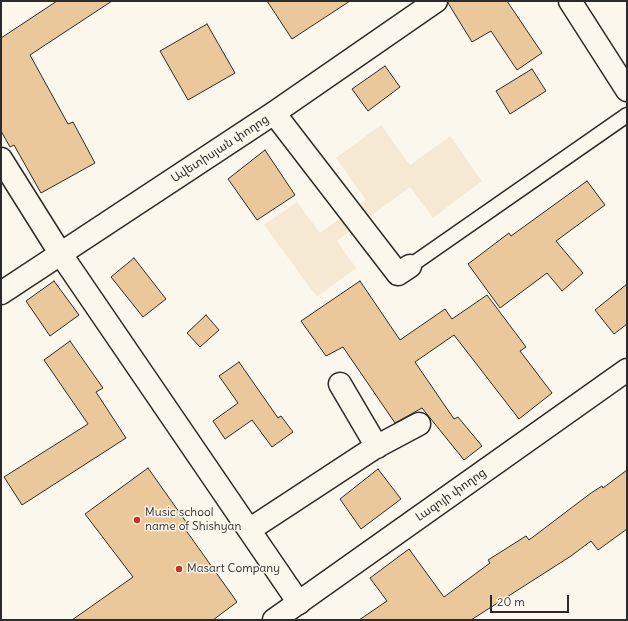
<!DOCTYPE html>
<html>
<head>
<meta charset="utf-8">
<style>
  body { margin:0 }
  #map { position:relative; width:628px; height:621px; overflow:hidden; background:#fbf7ec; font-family:Delius,sans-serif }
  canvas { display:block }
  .frame { position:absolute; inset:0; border:2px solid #2b2b2b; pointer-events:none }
  .scale { position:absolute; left:490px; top:595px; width:79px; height:18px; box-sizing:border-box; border:2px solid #2b2b2b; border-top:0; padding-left:5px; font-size:12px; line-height:14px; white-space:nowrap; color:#2b2b2b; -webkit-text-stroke:3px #fbf7ec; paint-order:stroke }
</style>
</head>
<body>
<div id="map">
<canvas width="628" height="621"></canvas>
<div class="frame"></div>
<div class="scale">20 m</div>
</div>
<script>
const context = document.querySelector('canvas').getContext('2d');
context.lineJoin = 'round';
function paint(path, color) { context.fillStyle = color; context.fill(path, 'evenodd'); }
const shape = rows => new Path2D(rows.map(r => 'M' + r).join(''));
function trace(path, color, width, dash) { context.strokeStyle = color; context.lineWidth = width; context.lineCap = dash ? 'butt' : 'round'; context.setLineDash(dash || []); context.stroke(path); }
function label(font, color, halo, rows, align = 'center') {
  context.font = font + ' Delius,"Noto Sans Armenian",sans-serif'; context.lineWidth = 3; context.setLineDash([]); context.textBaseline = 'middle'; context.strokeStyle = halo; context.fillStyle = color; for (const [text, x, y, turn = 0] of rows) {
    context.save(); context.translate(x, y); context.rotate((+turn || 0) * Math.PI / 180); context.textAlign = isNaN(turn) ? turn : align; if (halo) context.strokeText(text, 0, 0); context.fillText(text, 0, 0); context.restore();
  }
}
paint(shape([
  [381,125,410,165,450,136,482,181,433,218,410,187,337,241,356,268,317,297,264,225,297,202,320,233,366,200,336,158]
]), '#f6e9d4');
const building = shape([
  [57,1,112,1,30,55,68,124,73,122,95,163,41,193,14,145,10,147,1,131,1,38,57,1],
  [267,1,350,1,292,39,267,1],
  [448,1,507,1,542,53,517,70,491,31,472,42,448,3,448,1],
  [207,24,235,73,188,100,160,51,207,24],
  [385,66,400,87,368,111,352,89,385,66],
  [532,69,546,91,510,114,496,91,532,69],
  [265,150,295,195,257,220,228,179,265,150],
  [587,181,605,205,556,241,583,273,562,291,547,273,500,308,468,264,509,233,511,236,587,181],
  [134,258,166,299,143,317,111,277,134,258],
  [54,281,79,315,50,336,26,301,54,281],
  [360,281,400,340,445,309,452,319,487,295,526,347,520,351,552,393,519,419,454,335,415,362,454,419,458,417,482,446,464,460,422,408,395,423,343,347,326,356,301,321,360,281],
  [627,284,627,324,614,334,595,310,627,284],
  [206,315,219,330,200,347,187,333,206,315],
  [70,341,103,388,96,392,126,438,22,505,4,477,88,424,44,360,70,341],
  [239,362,278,418,281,416,293,432,272,447,252,420,225,439,213,421,238,403,219,376,239,362],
  [148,468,189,526,185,529,237,602,213,620,72,620,133,577,85,514,148,468],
  [378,469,401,499,361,529,340,499,378,469],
  [627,470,627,529,598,550,591,541,571,556,471,620,359,620,387,601,370,578,409,549,444,597,490,563,488,560,526,536,529,540,591,493,602,486,603,488,627,470]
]);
paint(building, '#eac89c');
trace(building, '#2b2b2b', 1);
const service = shape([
  [410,266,627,115]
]);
const minor = shape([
  [570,1,627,90],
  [274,113,398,274,410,266],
  [1,159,60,253,299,603],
  [1,293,274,113,436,1],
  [340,384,377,447],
  [249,530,374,448,419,424]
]);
const tertiary = shape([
  [274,620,627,370]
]);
trace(service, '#2b2b2b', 17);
trace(minor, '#2b2b2b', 25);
trace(tertiary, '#2b2b2b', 25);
trace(service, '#fbf7ec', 14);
trace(minor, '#fbf7ec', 22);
trace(tertiary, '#fbf7ec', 22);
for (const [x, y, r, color] of [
  [137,520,4,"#c8321e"],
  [179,569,4,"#c8321e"]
]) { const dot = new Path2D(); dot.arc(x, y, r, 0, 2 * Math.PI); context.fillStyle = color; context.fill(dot); trace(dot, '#fbf7ec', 1.5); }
label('12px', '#2b2b2b', '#fbf7ec', [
  ["Ավետիսյան փողոց",220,149,-33],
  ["Լազոյի փողոց",451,495,-35]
]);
label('12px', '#2b2b2b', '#fbf7ec', [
  ["Music school",145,513],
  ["name of Shishyan",145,527],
  ["Masart Company",187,569]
], 'left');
</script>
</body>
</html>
